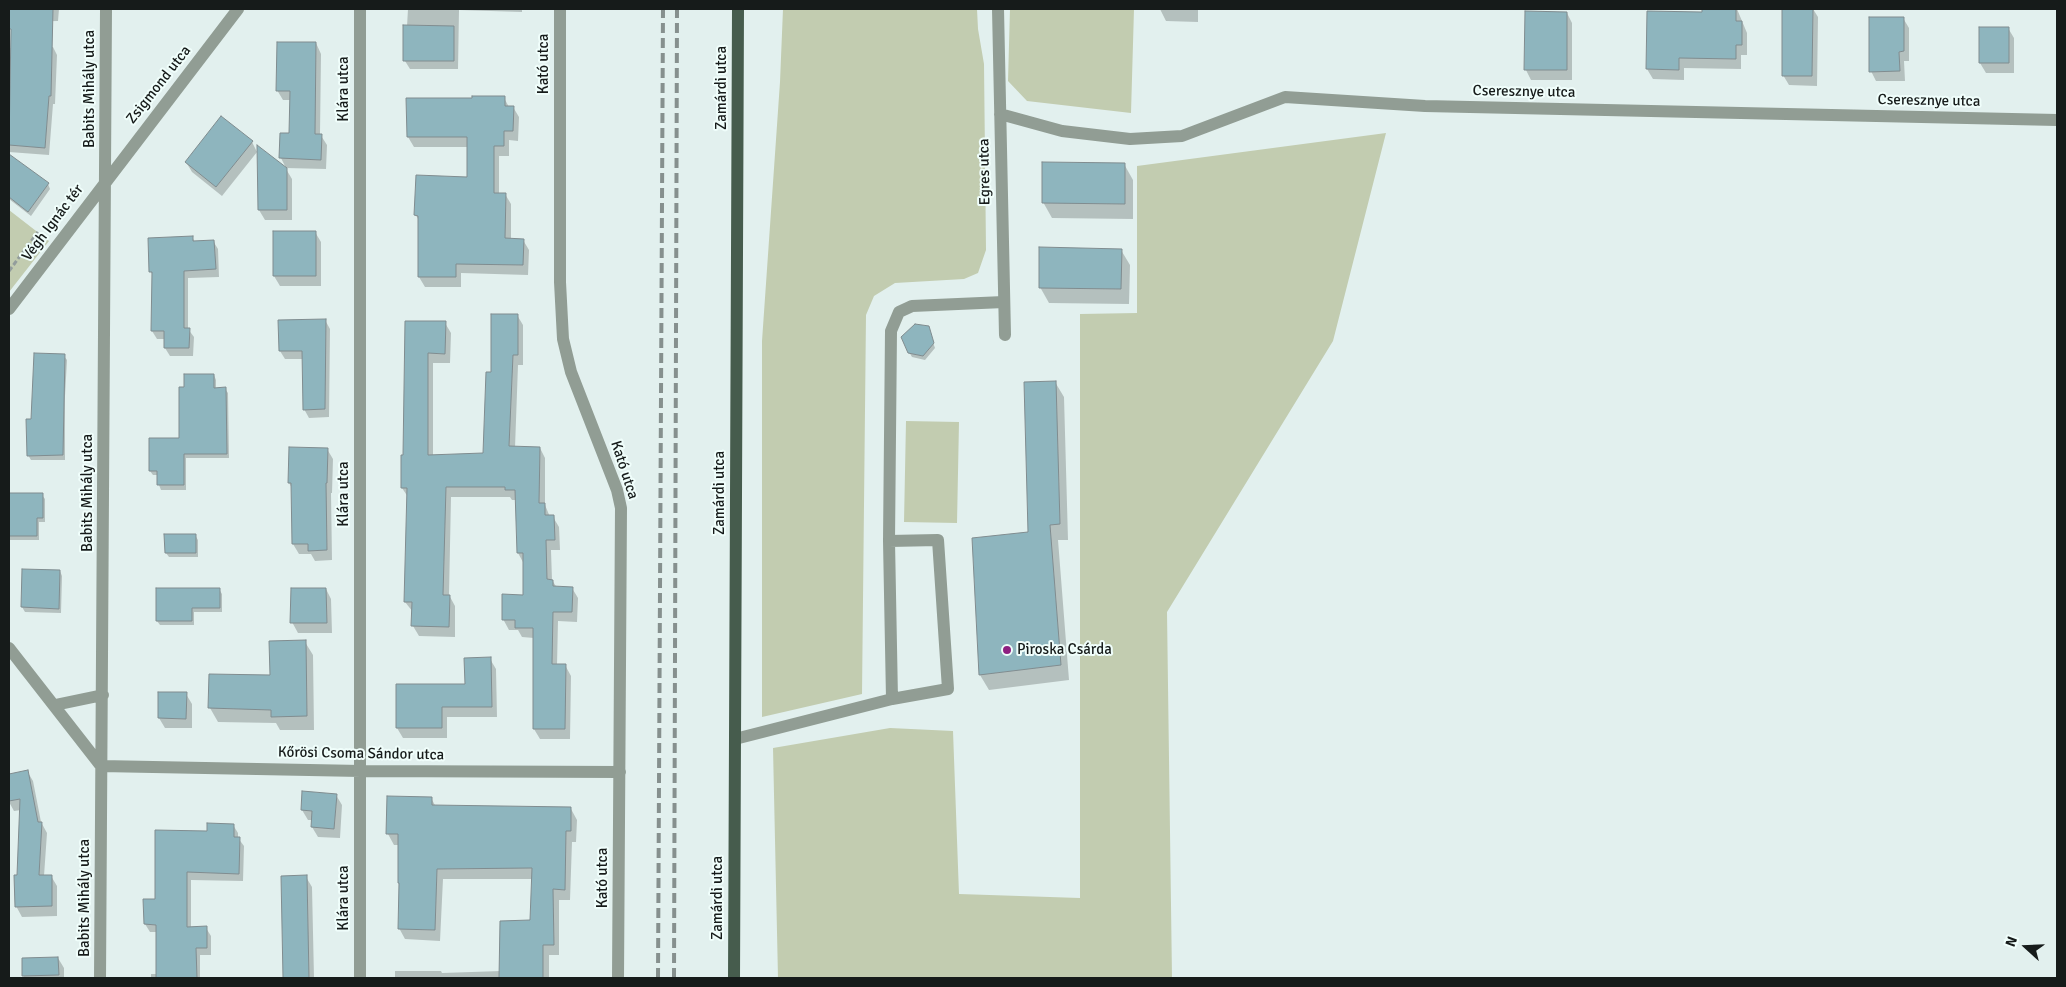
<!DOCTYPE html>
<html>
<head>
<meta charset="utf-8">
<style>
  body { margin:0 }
  #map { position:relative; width:2066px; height:987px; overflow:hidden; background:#e2f0ee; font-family:Signika,sans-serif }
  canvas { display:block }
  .frame { position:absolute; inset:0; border:10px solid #161b1a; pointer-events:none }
  .north { position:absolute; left:2001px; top:922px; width:50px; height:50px; -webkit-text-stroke:4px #f0fefb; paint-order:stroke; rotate:290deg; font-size:14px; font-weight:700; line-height:20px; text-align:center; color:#161b1a }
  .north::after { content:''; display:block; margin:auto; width:18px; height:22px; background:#161b1a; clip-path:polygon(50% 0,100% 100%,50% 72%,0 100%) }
</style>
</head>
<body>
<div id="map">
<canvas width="2066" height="987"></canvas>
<div class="frame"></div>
<div class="north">N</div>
</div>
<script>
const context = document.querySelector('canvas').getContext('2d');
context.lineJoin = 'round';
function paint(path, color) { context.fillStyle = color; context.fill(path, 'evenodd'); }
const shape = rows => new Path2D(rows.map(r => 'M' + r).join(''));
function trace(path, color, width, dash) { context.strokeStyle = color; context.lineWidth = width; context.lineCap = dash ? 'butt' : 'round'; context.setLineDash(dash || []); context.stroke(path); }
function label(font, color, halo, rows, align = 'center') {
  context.font = font + ' Signika,sans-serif'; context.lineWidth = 4; context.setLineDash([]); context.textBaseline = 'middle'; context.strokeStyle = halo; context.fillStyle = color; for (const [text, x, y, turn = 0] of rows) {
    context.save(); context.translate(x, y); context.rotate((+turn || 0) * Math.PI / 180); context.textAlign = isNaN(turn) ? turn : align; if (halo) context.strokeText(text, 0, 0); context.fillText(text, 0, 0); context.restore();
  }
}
paint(shape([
  [783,9,977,9,978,29,984,64,986,250,978,273,964,279,895,283,874,296,866,315,862,694,762,717,762,341,780,82],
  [1010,9,1134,9,1131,113,1027,101,1008,81],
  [1386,133,1333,341,1167,612,1172,978,778,978,773,748,890,728,953,731,959,894,1080,898,1080,314,1137,313,1137,166],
  [9,210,49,241,9,292],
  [906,421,959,422,957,523,904,522]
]), '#c2ccb0');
paint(shape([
  [9,9,59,9,58,21,16,22,13,17,9,17],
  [408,9,522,9,522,12,459,10,458,69,410,69,405,61],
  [1160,9,1198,9,1198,22,1166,21],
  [1703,9,1737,9,1747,33,1747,55,1741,55,1741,69,1684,68,1684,80,1653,79,1647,69,1648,12,1703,14],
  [1784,9,1813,9,1818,17,1817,86,1789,85,1783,75],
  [1567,13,1572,23,1572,80,1531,80,1526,70],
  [1903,18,1909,28,1909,61,1904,61,1905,81,1876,81,1871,71],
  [2008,28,2014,38,2014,73,1986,73,1980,63],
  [316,43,321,54,320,134,327,145,326,169,286,168,281,158,290,134,291,100,283,100,277,90],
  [53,47,57,55,55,104,53,104,49,155,9,152,9,48],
  [504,98,509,107,513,107,519,117,518,141,509,140,509,156,499,156,499,194,505,194,511,204,511,240,523,240,529,250,528,275,461,273,461,287,425,287,419,277,419,221,416,215,468,178,468,147,414,147,408,137],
  [252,142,257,152,222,196,192,172,186,162],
  [15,160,48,184,50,189,31,216,9,199,9,168],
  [1124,164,1133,180,1133,219,1052,218,1043,202],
  [286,169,292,179,292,220,265,220,259,210],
  [315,232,321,242,321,286,280,286,274,276],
  [192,237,195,242,213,241,218,249,219,277,188,278,188,329,194,337,193,356,170,356,165,348,165,339,157,339,152,331,153,276,151,272],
  [1121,250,1130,265,1129,304,1049,303,1040,287],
  [517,315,523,325,523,365,518,365,515,448,540,448,545,458,545,505,550,517,553,517,559,527,560,550,551,550,552,580,557,588,572,588,578,598,577,622,558,621,557,665,565,665,571,676,570,739,540,739,534,729,534,638,522,637,518,630,509,630,503,619,524,596,524,564,518,553,517,500,512,500,510,497,451,497,449,595,455,606,455,637,419,636,413,626,413,612,405,602,408,497,402,488,405,456,406,322,445,323,451,333,450,363,433,363,433,456,485,454,492,373],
  [325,320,330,329,329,417,309,418,304,409,304,359,285,359,280,351],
  [928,328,935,348,925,360,912,357,909,352],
  [64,356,67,360,65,396,65,460,31,460,28,455,32,421],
  [214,375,216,380,216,389,225,389,228,393,229,458,186,458,186,490,161,490,159,485,158,475,153,475,150,471,181,440,186,388],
  [1055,382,1064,397,1068,540,1058,540,1069,680,989,690,980,675,973,539,1029,534],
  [327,449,333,459,332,493,331,493,332,560,315,561,311,554,299,554,293,544,292,488,289,483],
  [9,494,42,495,45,499,45,522,39,522,39,540,9,540],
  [195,535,198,540,198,557,169,557,166,553],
  [60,571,62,576,61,613,25,612,22,607],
  [219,589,222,594,222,612,194,612,194,625,160,625,157,621],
  [326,589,331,599,332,633,298,633,292,622],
  [305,642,313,655,314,730,280,730,276,723,218,722,210,708,210,675,271,677],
  [490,659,496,669,497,717,447,717,447,738,403,738,397,728,466,685],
  [186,694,192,704,192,728,165,728,159,718],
  [27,771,33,781,41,822,47,833,44,876,51,876,57,886,57,916,22,917,16,906,21,810,14,811,9,802,9,775],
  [336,795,342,805,340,838,318,837,312,827,312,820,308,820,302,810],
  [431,798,436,807,571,809,577,820,576,842,572,842,570,900,559,900,559,955,549,955,549,978,395,978,395,971,441,971,442,973,501,971,532,922,533,879,443,879,440,941,405,939,399,928,401,885,399,845,394,845,388,834],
  [233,825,238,833,238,838,244,846,243,881,191,880,191,928,206,928,211,936,211,955,200,955,200,978,151,978,151,974,158,974,158,932,150,932,145,924,156,900,208,832],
  [306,877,312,887,314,978,284,978,284,968],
  [58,958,64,968,64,978,25,978,23,976]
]), '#0003');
const building = shape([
  [9,9,53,9,51,96,49,96,45,148,9,145,11,29,9,29,9,9],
  [1702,9,1736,9,1736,21,1742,21,1742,45,1736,45,1736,59,1679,58,1679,70,1646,69,1647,11,1702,12,1702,9],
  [1782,9,1813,9,1812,76,1782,76,1782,9],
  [1525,11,1567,12,1567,70,1524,70,1525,11],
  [1869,17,1904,17,1904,51,1899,52,1900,71,1869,72,1869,17],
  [403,25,454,26,454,61,403,61,403,25],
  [1979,27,2009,27,2009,63,1979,63,1979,27],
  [277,42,316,42,315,134,322,134,321,160,279,158,280,133,289,133,290,91,276,91,277,42],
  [472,96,505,96,505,106,514,106,513,131,504,131,504,146,494,146,494,193,506,193,505,238,524,239,523,265,456,264,456,277,418,277,418,216,414,215,416,175,467,177,467,137,407,137,406,98,472,98,472,96],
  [221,116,253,141,216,187,185,162,221,116],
  [257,145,287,168,287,210,258,210,257,145],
  [9,154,49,183,28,212,9,197,9,154],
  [1042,162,1125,163,1125,204,1042,203,1042,162],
  [273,231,316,231,316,276,273,276,273,231],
  [193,236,193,241,214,240,216,269,184,271,184,328,190,328,189,348,164,348,164,331,151,331,152,272,149,272,148,238,193,236],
  [1039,247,1122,249,1121,289,1039,288,1039,247],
  [491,314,518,314,518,355,513,355,509,446,540,447,539,503,545,503,545,515,554,515,555,540,546,540,547,579,553,580,553,586,573,587,572,612,553,612,552,664,566,664,565,729,533,729,533,628,515,628,515,620,502,620,502,594,523,595,523,553,517,553,515,490,505,490,505,487,446,487,443,595,450,595,449,627,411,626,412,602,404,602,407,488,401,488,401,455,403,455,405,321,446,321,445,354,428,353,428,455,483,453,486,372,491,372,491,314],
  [326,319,325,409,303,410,302,351,279,351,278,320,326,319],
  [915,324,929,326,934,343,923,356,908,353,901,337,915,324],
  [34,353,65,354,63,455,27,456,26,419,31,419,34,353],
  [184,374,214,374,214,388,226,387,227,454,184,454,184,485,157,485,157,471,149,471,149,438,179,438,179,387,184,387,184,374],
  [1056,381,1060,524,1050,525,1061,665,979,675,972,538,1028,532,1024,382,1056,381],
  [289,447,328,448,327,483,326,483,327,550,308,551,308,544,292,544,291,483,288,483,289,447],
  [9,493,43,493,43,518,37,518,37,536,9,536,9,493],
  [164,534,196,534,196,553,165,553,164,534],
  [22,569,60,570,59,609,21,607,22,569],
  [156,588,220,588,220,608,192,608,192,621,156,621,156,588],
  [291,588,326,588,327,623,290,623,291,588],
  [306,640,307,716,271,717,271,710,208,708,209,674,270,675,269,641,306,640],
  [491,657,492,707,442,707,442,728,396,728,396,684,465,684,464,658,491,657],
  [158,692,187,692,186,719,158,718,158,692],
  [28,770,38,822,42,822,39,875,52,875,52,906,15,907,14,875,17,875,20,799,9,801,9,774,28,770],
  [302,791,337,794,334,829,311,827,312,811,301,810,302,791],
  [387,796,432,797,432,805,571,807,571,831,566,831,565,890,553,889,554,945,543,945,543,978,499,978,500,921,530,920,532,868,437,869,435,930,398,929,399,883,398,883,398,834,386,834,387,796],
  [207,823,234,824,234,837,240,837,239,874,187,872,187,927,207,926,207,948,196,948,197,978,156,978,156,925,144,924,143,899,155,899,155,830,207,831,207,823],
  [307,875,309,978,283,978,281,876,307,875],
  [58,957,59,975,22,976,22,958,58,957]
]);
paint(building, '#8eb5be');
trace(building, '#808c8f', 1);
trace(shape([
  [9,271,38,232]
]), '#939d9c', 3, [5, 2.5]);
trace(shape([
  [889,541,891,331,899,312,912,306,1004,302],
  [735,739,892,699,948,689,938,540,889,541,892,699]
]), '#919d94', 12);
trace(shape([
  [560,9,560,282,563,339,571,372,617,490,621,508,618,978],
  [998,9,1005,335],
  [1000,114,1062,131,1130,139,1182,136,1285,97,1425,106,2057,120],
  [9,309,238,9],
  [9,648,101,766,361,771,620,772],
  [55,705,103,695],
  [100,978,106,9],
  [360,978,360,9]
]), '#919d94', 12);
trace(shape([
  [734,978,738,9]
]), '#465c4d', 12);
trace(shape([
  [658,978,663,9],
  [674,978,677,9]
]), '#86908e', 4, [10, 5]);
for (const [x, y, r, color] of [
  [1007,650,5,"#8e1f81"]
]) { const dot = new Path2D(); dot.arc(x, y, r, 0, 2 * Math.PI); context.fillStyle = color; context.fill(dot); trace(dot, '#f0fefb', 2); }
label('15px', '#161b1a', '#f0fefb', [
  ["Kató utca",544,64,-90],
  ["Zsigmond utca",159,85,-52],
  ["Zamárdi utca",722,88,-90],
  ["Babits Mihály utca",90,89,-90],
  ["Klára utca",344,89,-90],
  ["Cseresznye utca",1524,92,1],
  ["Cseresznye utca",1929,101,1],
  ["Egres utca",985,172,-91],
  ["Végh Ignác tér",53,223,-53],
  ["Kató utca",624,470,72],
  ["Babits Mihály utca",88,493,-90],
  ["Zamárdi utca",720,493,-90],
  ["Klára utca",344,494,-90],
  ["Kőrösi Csoma Sándor utca",361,754,1],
  ["Kató utca",603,878,-90],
  ["Babits Mihály utca",85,898,-90],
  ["Klára utca",344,898,-90],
  ["Zamárdi utca",718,898,-90]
]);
label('15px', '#161b1a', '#f0fefb', [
  ["Piroska Csárda",1017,650]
], 'left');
</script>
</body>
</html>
